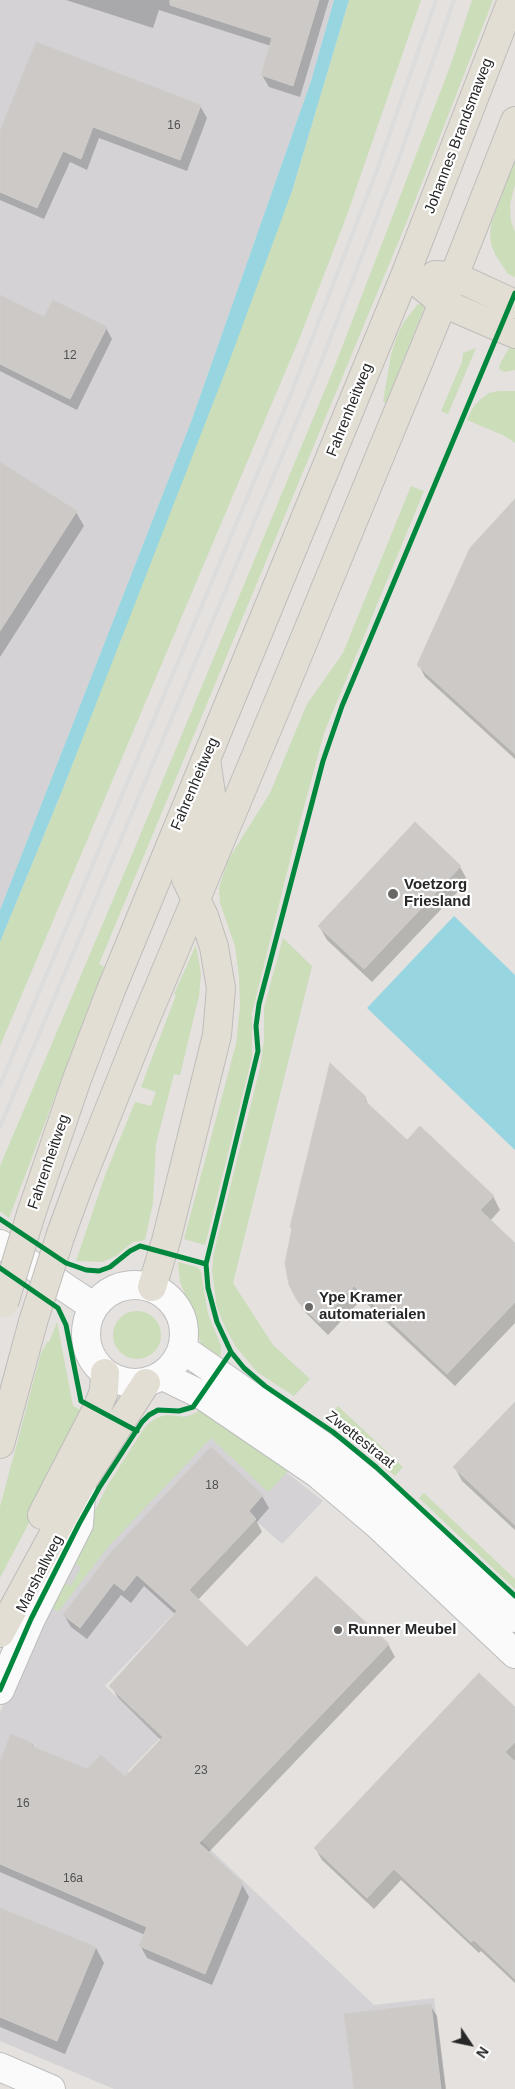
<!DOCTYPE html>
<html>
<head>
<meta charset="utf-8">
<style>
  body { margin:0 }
  #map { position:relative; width:515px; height:2089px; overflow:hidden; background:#e4e1de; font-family:Arial,sans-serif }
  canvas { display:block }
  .north { position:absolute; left:445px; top:2019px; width:50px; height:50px; -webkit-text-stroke:4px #fff; paint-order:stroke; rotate:124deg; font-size:14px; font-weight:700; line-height:20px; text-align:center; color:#272727 }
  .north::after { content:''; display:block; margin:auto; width:18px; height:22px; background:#272727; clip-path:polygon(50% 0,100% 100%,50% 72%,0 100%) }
</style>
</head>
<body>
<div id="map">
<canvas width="515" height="2089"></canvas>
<div class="north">N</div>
</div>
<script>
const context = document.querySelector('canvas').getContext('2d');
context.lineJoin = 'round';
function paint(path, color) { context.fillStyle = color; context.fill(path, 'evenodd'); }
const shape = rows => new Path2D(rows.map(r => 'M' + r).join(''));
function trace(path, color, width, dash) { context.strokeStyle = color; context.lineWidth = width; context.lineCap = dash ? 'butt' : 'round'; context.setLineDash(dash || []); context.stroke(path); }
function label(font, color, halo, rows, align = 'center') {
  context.font = font + ' Arial,sans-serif'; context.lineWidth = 4.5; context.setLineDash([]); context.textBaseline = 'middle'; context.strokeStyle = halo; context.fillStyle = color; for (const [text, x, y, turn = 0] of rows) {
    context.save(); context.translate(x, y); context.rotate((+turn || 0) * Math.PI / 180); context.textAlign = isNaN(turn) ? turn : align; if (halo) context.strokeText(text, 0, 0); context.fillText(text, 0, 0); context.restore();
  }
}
paint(shape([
  [0,0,334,0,311,81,191,422,0,910],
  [195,1414,286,1472,323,1501,282,1544,255,1520,189,1590,192,1594,105,1686,160,1738,128,1771,374,2005,434,1998,445,2089,114,2089,0,2041,0,1712,38,1622,108,1485,145,1427,150,1422,163,1416,183,1417]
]), '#d4d2d5');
paint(shape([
  [349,0,421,0,347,215,300,337,0,1046,0,942,64,786,292,191],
  [472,0,493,0,407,221,99,964,104,967,9,1218,0,1211,0,1166,126,869,334,368,451,64],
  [515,160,515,184,510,204,511,221,515,232,515,277,508,274,496,256,491,244,490,232,492,221],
  [424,301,427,301,386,403,383,402,391,355,397,336,404,322,417,305],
  [510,346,515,348,515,370,505,372,500,370,499,366],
  [476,348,448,414,441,411,462,362,463,353],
  [499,391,515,391,515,443,505,436,467,420,474,406,481,399,489,393],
  [411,486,424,491,324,733,294,844,252,1013,252,1057,205,1245,184,1239,236,1044,240,1006,239,976,235,946,220,903,219,888,228,860,270,793,307,704,343,653],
  [283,938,312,966,233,1283,273,1345,310,1379,294,1396,257,1372,236,1347,225,1327,217,1307,212,1271,214,1252,260,1068,264,1041,264,1008],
  [196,945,201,974,199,996,180,1075,174,1074,156,1144,153,1203,145,1240,133,1242,116,1256,103,1262,76,1261,106,1173,135,1102,151,1106,156,1092,141,1087,176,995,174,994],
  [178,1262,197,1267,201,1271,208,1314,221,1346,221,1354,216,1360,203,1349,200,1341,194,1316,180,1282],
  '113 1335a24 24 0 1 1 48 0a24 24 0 1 1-48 0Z',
  [57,1322,73,1406,83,1411,56,1471,0,1578,0,1507,41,1353,47,1342,49,1342],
  [338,1406,403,1467,395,1476,326,1420],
  [202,1407,293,1466,268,1492,211,1438,109,1546,58,1612,47,1604,59,1580,71,1586,81,1567,69,1561,108,1485,145,1427,156,1418,167,1415,187,1417,199,1411],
  [424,1493,515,1579,515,1589,419,1498]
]), '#cbddb9');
paint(shape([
  [334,0,349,0,292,191,229,362,64,786,0,942,0,910,191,422,311,81],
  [454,916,515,975,515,1150,367,1008]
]), '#97d5e0');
paint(shape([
  [66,0,329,0,300,97,269,87,262,75,271,46,159,10,153,28],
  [200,106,207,118,187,171,99,138,87,170,70,162,44,219,0,200,0,137],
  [0,296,45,319,106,328,112,339,77,410,0,371],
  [0,463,76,512,84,526,0,657],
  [515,501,515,759,425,677,419,665],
  [460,867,468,881,372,982,327,940,319,926],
  [331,1065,365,1098,371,1109,407,1142,493,1196,500,1210,490,1221,515,1245,515,1323,455,1386,362,1299,328,1335,305,1312,297,1298,293,1231,291,1227],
  [515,1404,515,1530,462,1481,455,1468],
  [211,1448,262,1496,269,1508,257,1522,262,1532,197,1601,247,1649,388,1644,395,1657,208,1853,242,1884,249,1897,212,1985,147,1958,140,1945,145,1935,0,1872,0,1764,32,1744,34,1748,88,1771,125,1779,161,1740,118,1698,111,1686,175,1614,144,1586,131,1603,121,1595,87,1639,71,1627,64,1615],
  [515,1709,515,1760,513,1762,515,1764,515,1983,481,1951,479,1953,401,1880,374,1909,322,1860,315,1848],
  [0,1909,96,1948,104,1963,65,2054,0,2027],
  [430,2005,437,2016,446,2089,355,2089]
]), '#0003');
const building = shape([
  [170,0,319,0,293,86,261,75,272,38,170,5,170,0],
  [36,42,201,105,180,160,93,127,81,159,63,151,37,208,0,192,0,131,36,42],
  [0,295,44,317,53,300,107,327,70,399,0,364,0,295],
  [0,462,77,511,0,631,0,462],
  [515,499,515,754,417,665,470,548,515,499],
  [415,822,461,866,364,969,318,926,415,822],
  [330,1063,366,1097,364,1100,407,1140,420,1126,494,1196,480,1210,515,1243,515,1302,447,1374,354,1286,319,1323,298,1302,289,1285,285,1263,292,1228,290,1227,330,1063],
  [515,1402,515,1525,453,1467,515,1402],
  [211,1447,263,1495,249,1511,256,1519,189,1590,247,1647,316,1576,389,1644,199,1843,243,1883,205,1974,139,1946,147,1927,0,1864,0,1761,11,1734,32,1743,31,1746,87,1769,101,1755,125,1777,163,1737,109,1686,177,1611,137,1575,124,1591,114,1583,80,1628,63,1615,112,1551,211,1447],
  [479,1673,515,1707,515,1742,505,1752,515,1762,515,1979,474,1940,471,1942,394,1869,367,1898,314,1848,479,1673],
  [0,1908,96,1947,57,2041,0,2017,0,1908],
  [431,2004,441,2089,354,2089,344,2014,431,2004]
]);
paint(building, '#ccc9c7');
trace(building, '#cfcdca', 1);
const minor = shape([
  [0,1244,94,1307],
  '86 1334a49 49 0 1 1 98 0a49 49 0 1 1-98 0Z',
  [183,1349,333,1453,396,1506,515,1618],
  [163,1376,202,1395,318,1474,378,1525,515,1654],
  [0,1690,31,1619,79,1524,82,1482],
  [0,2067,51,2089]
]);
const major = shape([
  [406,273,443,303,515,334],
  [435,275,454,276,515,304],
  [31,1214,77,1079,111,990,406,273,512,0],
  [61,1234,77,1190,139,1035,281,696,454,276,515,121],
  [152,1287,166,1241,217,1035,221,988,214,947,204,916,186,879,186,871,187,863,212,801,206,759],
  [0,1444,33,1322],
  [42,1515,97,1409,104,1391,105,1373],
  [0,1633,82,1482,146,1383]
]);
trace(minor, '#bebebf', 30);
trace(major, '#bebdbc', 30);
trace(minor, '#fbfafa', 28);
trace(major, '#e3ded3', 28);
trace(shape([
  [0,1085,290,396,377,170,436,0],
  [0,1127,319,368,398,161,454,0]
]), '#dcdcdd', 4);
const majorBridge = shape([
  [4,1303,31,1214],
  [33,1322,61,1234]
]);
trace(majorBridge, '#bebdbc', 30, []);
trace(majorBridge, '#e3ded3', 28);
trace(shape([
  [515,293,342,706,323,761,259,1004,256,1026,258,1051,206,1264,208,1288,217,1322,231,1352,244,1368,265,1386,333,1432,376,1467,515,1596],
  [0,1219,66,1263,86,1270,99,1271,110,1267,130,1251,140,1246,206,1264],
  [0,1268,58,1308,66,1325,81,1401,137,1431],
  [0,1690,31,1619,79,1524,99,1488,142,1422,149,1415,158,1410,179,1411,193,1407,231,1352]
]), '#00873e', 5);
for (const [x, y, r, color] of [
  [393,894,6,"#696867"],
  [309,1307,5,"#696867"],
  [338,1630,5,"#696867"]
]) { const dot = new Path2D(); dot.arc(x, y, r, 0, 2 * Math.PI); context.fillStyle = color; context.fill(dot); trace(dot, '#fff', 2); }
label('12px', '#515050', null, [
  ["16",174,126],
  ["12",70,356],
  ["18",212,1486],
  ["23",201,1771],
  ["16",23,1804],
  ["16a",73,1879]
]);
label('15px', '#272727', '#fff', [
  ["Johannes Brandsmaweg",459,136,-69],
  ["Fahrenheitweg",350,410,-68],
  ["Fahrenheitweg",195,784,-67],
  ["Fahrenheitweg",49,1162,-71],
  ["Zwettestraat",360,1440,38],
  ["Marshallweg",40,1574,-63]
]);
label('bold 15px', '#272727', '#fff', [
  ["Voetzorg",404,885],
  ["Friesland",404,902],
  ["Ype Kramer",319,1298],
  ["automaterialen",319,1315],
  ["Runner Meubel",348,1630]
], 'left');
</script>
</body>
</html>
